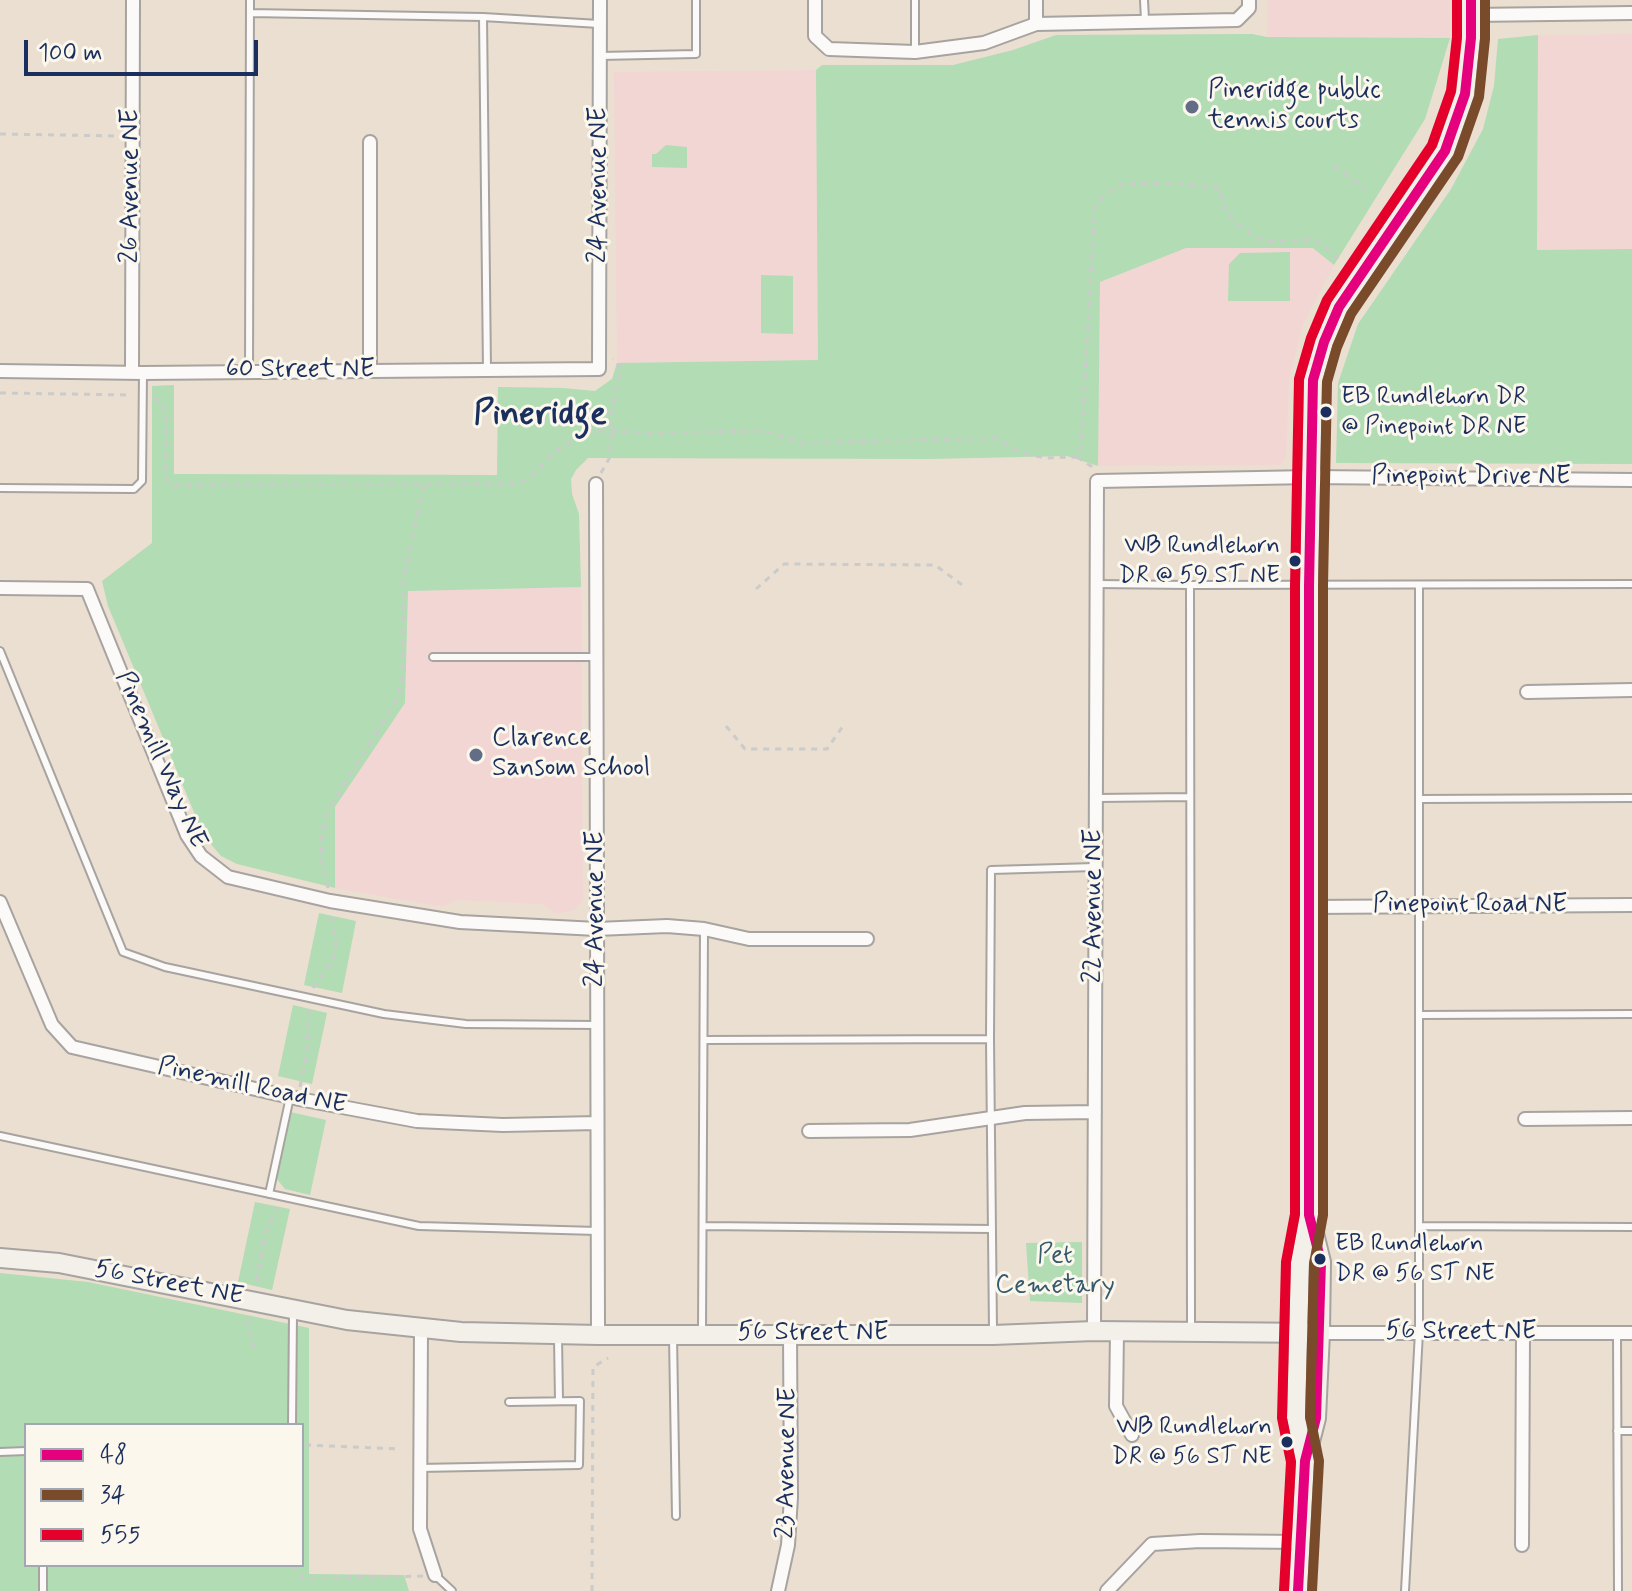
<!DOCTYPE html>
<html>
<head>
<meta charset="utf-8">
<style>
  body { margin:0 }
  #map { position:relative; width:1632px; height:1591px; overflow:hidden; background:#eadfd0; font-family:Mynerve,sans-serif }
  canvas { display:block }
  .legend { position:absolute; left:24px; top:1423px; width:280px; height:144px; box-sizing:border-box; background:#fbf7ec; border:2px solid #a1a7b3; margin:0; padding:10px 14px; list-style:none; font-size:24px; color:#1b2f5e }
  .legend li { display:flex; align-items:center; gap:16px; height:40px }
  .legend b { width:40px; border:2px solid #a1a7b3 }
  .scale { position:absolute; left:24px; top:40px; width:234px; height:36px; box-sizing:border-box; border:4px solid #1b2f5e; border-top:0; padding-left:10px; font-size:24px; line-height:28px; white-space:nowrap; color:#1b2f5e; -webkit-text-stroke:6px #fbf7ec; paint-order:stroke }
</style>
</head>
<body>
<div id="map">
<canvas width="1632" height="1591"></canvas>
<ul class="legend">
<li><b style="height:10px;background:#e5007d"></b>48</li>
<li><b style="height:10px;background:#7a4b2a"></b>34</li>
<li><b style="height:10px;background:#e4002b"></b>555</li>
</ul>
<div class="scale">100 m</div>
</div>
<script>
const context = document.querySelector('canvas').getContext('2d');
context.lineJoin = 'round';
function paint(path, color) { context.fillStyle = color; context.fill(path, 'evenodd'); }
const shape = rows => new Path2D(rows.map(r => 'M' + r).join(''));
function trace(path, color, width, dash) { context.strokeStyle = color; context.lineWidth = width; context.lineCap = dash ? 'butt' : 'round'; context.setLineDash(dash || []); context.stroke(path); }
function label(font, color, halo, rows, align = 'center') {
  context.font = font + ' Mynerve,sans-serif'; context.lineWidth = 6; context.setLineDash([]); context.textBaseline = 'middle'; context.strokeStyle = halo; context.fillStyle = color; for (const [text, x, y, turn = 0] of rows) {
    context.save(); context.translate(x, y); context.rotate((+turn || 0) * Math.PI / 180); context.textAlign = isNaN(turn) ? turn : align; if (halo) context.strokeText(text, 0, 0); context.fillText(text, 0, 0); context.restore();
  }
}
paint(shape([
  [1267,0,1449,0,1450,38,1267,37],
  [1632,34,1632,249,1537,250,1538,35],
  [816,70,819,360,617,363,614,72],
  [1226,246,1314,248,1334,265,1303,324,1289,379,1286,458,1280,465,1098,466,1100,282,1186,248],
  [581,587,583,899,576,909,556,914,542,904,458,900,443,906,431,905,335,888,335,807,405,702,408,590]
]), '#f1d6d4');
paint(shape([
  [1252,34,1267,37,1450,38,1425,119,1334,265,1313,248,1186,248,1100,282,1098,466,1067,456,929,459,588,458,576,470,571,479,572,494,579,514,581,587,408,591,405,703,335,807,335,888,237,864,221,856,204,836,108,606,102,581,152,543,152,386,174,385,174,474,497,475,498,387,563,388,595,391,612,379,617,363,818,360,816,70,822,65,953,65,1013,50,1056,35],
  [1538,35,1537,250,1632,249,1632,464,1336,463,1338,383,1358,324,1451,189,1483,129,1494,86,1498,39],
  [666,145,687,147,687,168,652,167,652,154,656,154],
  [1290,252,1290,301,1228,301,1229,264,1240,253],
  [761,275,793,276,793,334,761,333],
  [319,913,356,921,342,993,304,985],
  [293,1005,327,1013,312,1084,278,1076],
  [290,1112,326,1120,310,1195,285,1189,276,1178],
  [255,1202,290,1209,272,1290,238,1282],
  [1082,1242,1082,1303,1030,1301,1026,1243],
  [0,1273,88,1282,309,1328,309,1574,404,1575,409,1591,0,1591],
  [26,1425,302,1425,302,1565,26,1565]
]), '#b1dcb4');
const lane = shape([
  [915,0,915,52],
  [1144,0,1145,20],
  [250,13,483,17,599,24],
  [483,17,487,370],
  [600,56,696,54,696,0],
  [249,371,250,0],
  [0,488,134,489,142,481,143,373],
  [1097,584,1190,585],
  [0,651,123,952,165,967,384,1014,466,1024,597,1025],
  [433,657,596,657],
  [1097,798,1190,797],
  [1419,799,1632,798],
  [1419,1015,1632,1014],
  [990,1039,993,1331],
  [704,1040,990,1039,991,870,1095,867],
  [0,1136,419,1226,597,1231],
  [269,1194,290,1097],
  [704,1226,991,1229],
  [1419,1226,1632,1227],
  [1191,1328,1190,585,1632,584],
  [702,1331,704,930],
  [1617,1333,1618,1591],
  [673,1336,676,1516],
  [558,1337,559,1401],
  [292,1425,293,1313],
  [1617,1431,1632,1431],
  [0,1452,26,1451],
  [419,1468,579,1465,580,1401,509,1402],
  [43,1565,43,1591],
  [435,1575,452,1591],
  [1405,1591,1419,1332,1419,585]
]);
const street = shape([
  [815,0,815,36,829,49,915,52,984,43,1036,24,1237,20,1249,8,1249,0],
  [1471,15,1632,13],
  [1036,24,1036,0],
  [0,371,143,373,599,369,600,0],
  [370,371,370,142],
  [132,372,133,0],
  [596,484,598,1335],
  [0,588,87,589,187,835,201,856,228,877,330,901,460,922,597,929,667,926,704,929,749,939,867,939],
  [1527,692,1632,690],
  [0,902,52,1025,72,1047,299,1099,417,1121,503,1125,597,1123],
  [1308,907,1632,905],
  [1525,1119,1632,1118],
  [809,1131,910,1130,1025,1113,1095,1112],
  [421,1329,420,1529,435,1575],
  [1094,1331,1097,481,1311,477,1632,480],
  [1117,1332,1116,1406,1132,1435],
  [1320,1333,1632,1333],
  [1522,1545,1523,1334],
  [778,1591,788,1545,791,1497,790,1334],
  [1107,1591,1152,1544,1200,1541,1300,1542]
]);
const secondary = shape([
  [0,1258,59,1263,347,1320,461,1332,598,1335,993,1335,1094,1331,1320,1333],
  [1305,1461,1296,1418,1300,1262,1309,1215,1309,586,1313,380,1324,342,1339,307,1445,151,1465,94,1471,38,1471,0],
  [1298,1591,1305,1461,1316,1418,1320,1333,1321,1262,1311,1221]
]);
trace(lane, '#a7a3a0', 10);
trace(street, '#a7a3a0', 16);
trace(secondary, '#a7a3a0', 22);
trace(shape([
  [0,134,120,136],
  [1334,166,1366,189],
  [0,393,132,395],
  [154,397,166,411,166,479,172,485,519,484,535,473,554,452,585,432,604,431,653,433,765,431,801,443,996,438,1019,452,1045,458,1077,457,1081,446,1095,205,1107,193,1123,184,1168,183,1220,188,1223,204,1234,222,1264,242,1316,239,1342,262],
  [1077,457,1094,468],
  [601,473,610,457,611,413,621,369,613,359],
  [756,589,784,564,935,565,965,587],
  [726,726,745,749,827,749,843,726],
  [328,888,322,864,321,838,327,812,397,700,403,673,403,581,424,484],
  [313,988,334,958,336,940,331,915],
  [300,1087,307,1052,309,1007],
  [257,1281,265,1235,277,1208],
  [249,1319,248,1324,254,1348],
  [305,1445,398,1449],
  [292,1565,303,1579,423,1576],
  [592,1591,593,1367,608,1358]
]), '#cbcbca', 3, [6, 6]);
trace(lane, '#fcfaf8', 6);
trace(street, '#fcfaf8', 12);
trace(secondary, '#f3f0ea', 18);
trace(shape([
  [1298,1591,1305,1461,1316,1418,1321,1262,1309,1215,1309,586,1313,380,1324,342,1339,307,1445,151,1465,94,1471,38,1471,0]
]), '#e5007d', 10);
trace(shape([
  [1312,1591,1319,1461,1310,1417,1314,1264,1323,1215,1323,586,1327,382,1337,347,1351,314,1458,157,1479,97,1485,39,1485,0]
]), '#7a4b2a', 10);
trace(shape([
  [1284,1590,1291,1462,1282,1418,1286,1262,1295,1214,1295,586,1299,379,1311,338,1327,300,1432,145,1451,91,1457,37,1457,0]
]), '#e4002b', 10);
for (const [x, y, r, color] of [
  [1192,107,8,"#636d86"],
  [1326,412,7,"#1b2f5e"],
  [1295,561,7,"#1b2f5e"],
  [476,755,8,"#636d86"],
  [1320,1259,7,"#1b2f5e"],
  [1287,1442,7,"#1b2f5e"]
]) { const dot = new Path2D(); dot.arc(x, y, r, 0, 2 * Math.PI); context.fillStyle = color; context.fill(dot); trace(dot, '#fbf7ec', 3); }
label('24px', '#1b2f5e', '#fbf7ec', [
  ["EB Rundlehorn DR",1341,398],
  ["@ Pinepoint DR NE",1341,428],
  ["WB Rundlehorn",1280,547,"right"],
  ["DR @ 59 ST NE",1280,577,"right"],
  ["EB Rundlehorn",1335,1245],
  ["DR @ 56 ST NE",1335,1275],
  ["WB Rundlehorn",1272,1428,"right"],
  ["DR @ 56 ST NE",1272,1458,"right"]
], 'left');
label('26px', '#1b2f5e', '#fbf7ec', [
  ["Pineridge public",1208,92],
  ["tennis courts",1208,122],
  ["Clarence",492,740],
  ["Sansom School",492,770]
], 'left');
label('26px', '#1b2f5e', '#fbf7ec', [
  ["24 Avenue NE",600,185,-90],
  ["26 Avenue NE",132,186,-90],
  ["60 Street NE",300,371],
  ["Pinepoint Drive NE",1471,478],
  ["Pinemill Way NE",160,760,66],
  ["22 Avenue NE",1095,906,-90],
  ["Pinepoint Road NE",1470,906],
  ["24 Avenue NE",597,909,-90],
  ["Pinemill Road NE",252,1087,12],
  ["56 Street NE",169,1284,11],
  ["56 Street NE",1461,1333],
  ["56 Street NE",813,1334],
  ["23 Avenue NE",788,1463,-89]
]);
label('26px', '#355a6e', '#fbf7ec', [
  ["Pet",1055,1257],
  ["Cemetary",1055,1287]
]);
label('bold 34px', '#1b2f5e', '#fbf7ec', [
  ["Pineridge",540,416]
]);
</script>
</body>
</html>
